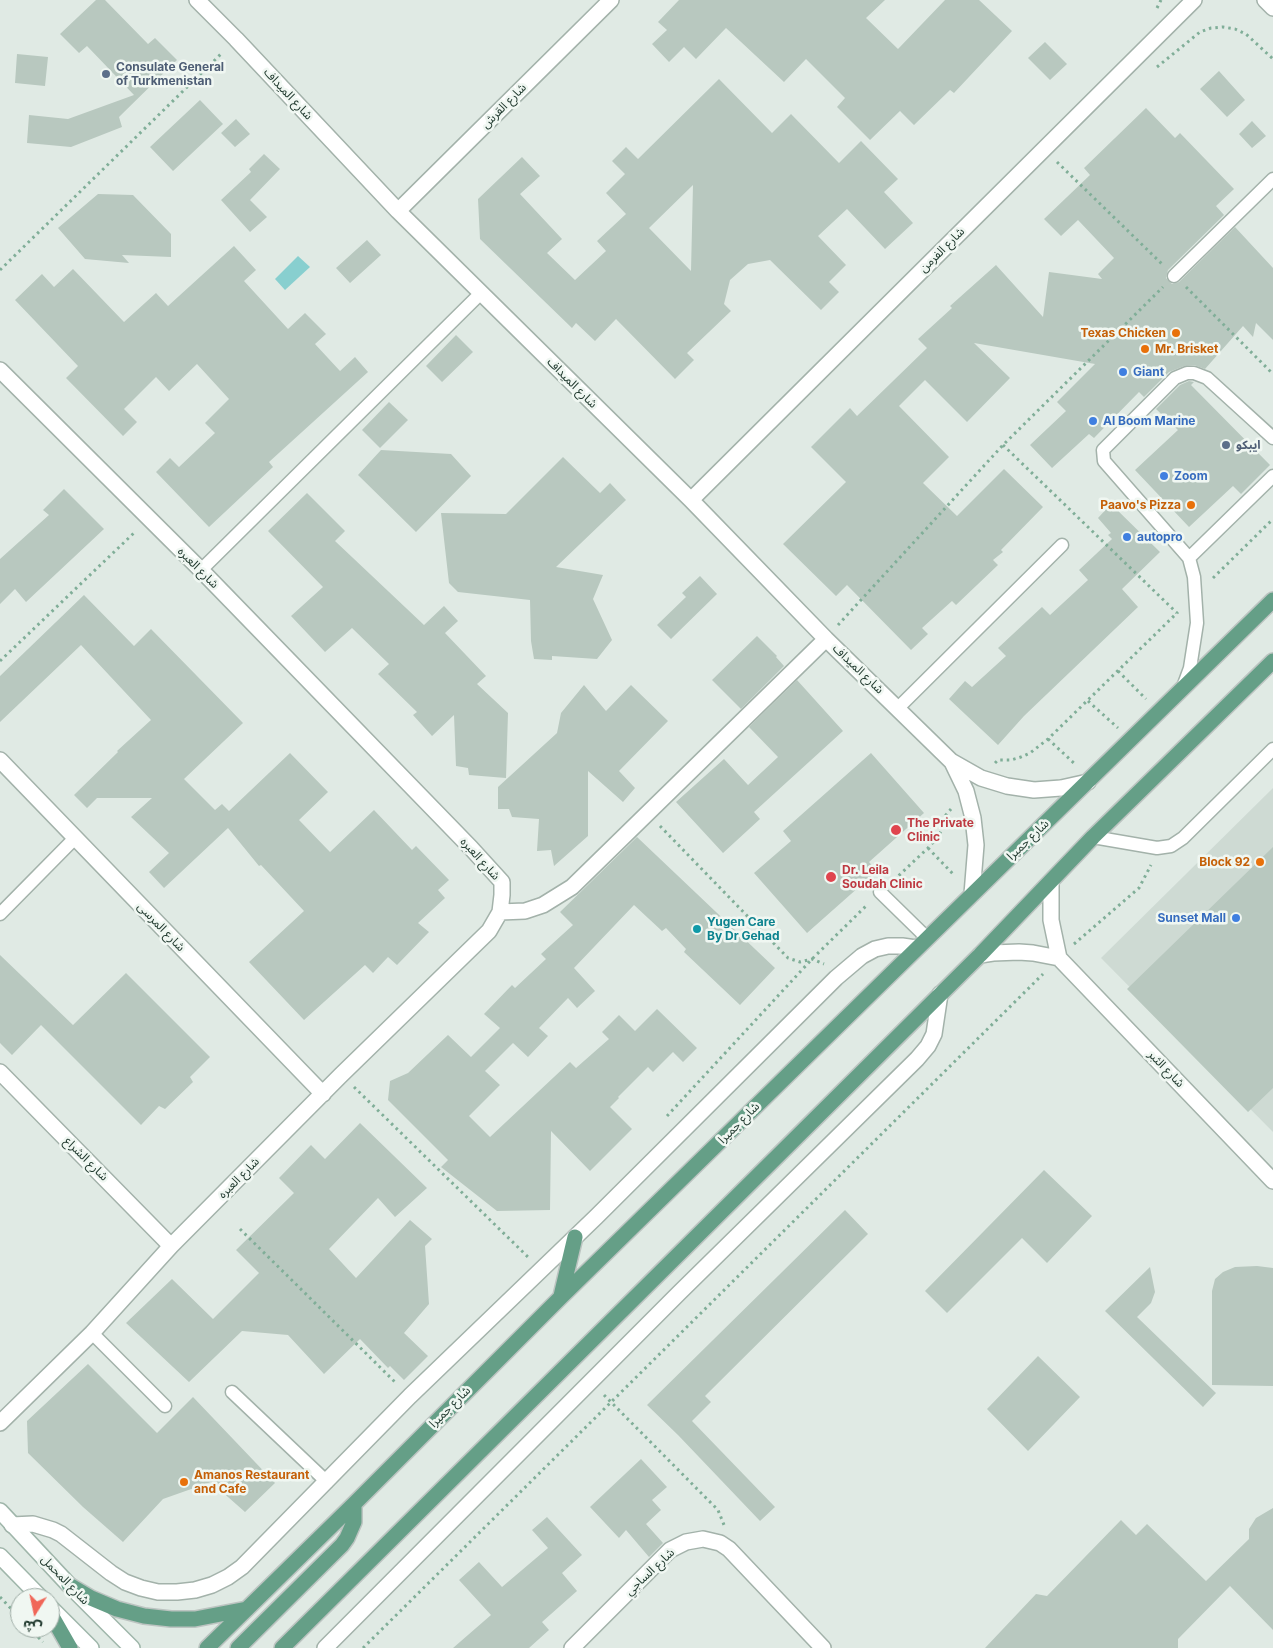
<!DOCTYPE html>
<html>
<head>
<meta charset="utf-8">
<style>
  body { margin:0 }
  #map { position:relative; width:1273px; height:1648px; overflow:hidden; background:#e0eae4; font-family:Inter,"Noto Sans Arabic",sans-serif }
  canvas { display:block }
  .north { position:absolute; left:10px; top:1588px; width:50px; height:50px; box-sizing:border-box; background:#f0f7f2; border:1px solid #9daba4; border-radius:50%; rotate:190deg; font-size:14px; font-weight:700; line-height:20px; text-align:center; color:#213a2f }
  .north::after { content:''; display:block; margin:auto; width:18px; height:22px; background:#f06658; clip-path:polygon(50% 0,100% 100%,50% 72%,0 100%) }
</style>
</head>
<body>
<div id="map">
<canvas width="1273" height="1648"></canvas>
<div class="north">ش</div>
</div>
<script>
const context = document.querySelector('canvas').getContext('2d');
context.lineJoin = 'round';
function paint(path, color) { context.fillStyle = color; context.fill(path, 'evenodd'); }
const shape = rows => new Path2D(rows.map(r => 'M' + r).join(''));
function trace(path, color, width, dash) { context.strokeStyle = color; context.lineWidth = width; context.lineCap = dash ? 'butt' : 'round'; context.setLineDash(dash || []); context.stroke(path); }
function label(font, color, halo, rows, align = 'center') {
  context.font = font + ' Inter,"Noto Sans Arabic",sans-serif'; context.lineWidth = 5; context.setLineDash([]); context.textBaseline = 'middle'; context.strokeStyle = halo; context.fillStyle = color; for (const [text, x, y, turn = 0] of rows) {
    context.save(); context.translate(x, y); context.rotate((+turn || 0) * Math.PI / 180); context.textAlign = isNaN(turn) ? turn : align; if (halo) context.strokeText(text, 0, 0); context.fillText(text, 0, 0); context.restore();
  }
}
paint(shape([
  [1273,788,1273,1132,1101,958]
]), '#cedad3');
paint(shape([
  [298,256,310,267,285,290,275,279]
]), '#88cfcf');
paint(shape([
  [96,0,105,0,148,44,155,38,177,60,119,117,122,127,71,147,27,143,29,115,68,119,134,95,87,46,79,53,60,34],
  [679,0,885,0,866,18,898,49,945,0,979,0,1012,31,954,93,950,90,914,125,900,111,870,140,837,107,845,98,806,59,784,82,726,28,696,59,684,47,669,62,652,44,667,30,658,22],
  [1045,42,1067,64,1050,80,1028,58],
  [17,54,48,57,45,86,15,83],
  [1219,71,1245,100,1227,117,1200,89],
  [719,79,772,133,791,114,839,163,861,141,898,179,884,192,913,223,885,249,847,209,818,236,846,265,829,282,839,292,821,310,770,260,748,264,730,280,724,304,731,311,687,353,694,360,675,379,616,319,595,341,576,323,572,328,480,239,478,199,522,157,540,176,520,194,562,239,547,253,575,280,606,251,597,241,626,214,606,193,625,174,612,161,626,147,638,159],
  [693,185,691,271,649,228],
  [200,100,223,124,173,171,150,147],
  [1146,108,1175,138,1180,133,1234,189,1216,206,1224,215,1168,270,1166,278,1172,284,1179,282,1235,227,1273,268,1273,340,1256,323,1253,337,1243,326,1205,369,1194,365,1184,366,1169,372,1144,397,1139,392,1094,438,1089,434,1052,468,1030,445,1066,411,1057,402,1095,364,974,343,1010,378,967,422,925,380,899,406,949,457,923,483,957,516,1004,469,1043,507,1001,550,1003,552,993,560,998,565,956,605,952,601,922,628,928,634,911,650,847,585,836,596,783,544,846,482,811,447,850,408,857,416,927,348,918,339,952,308,950,306,996,265,1043,317,1049,272,1102,279,1098,274,1114,258,1078,220,1061,236,1044,219,1090,175,1084,168],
  [236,119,250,134,235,147,221,133],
  [1252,121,1266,136,1252,148,1239,134],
  [264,154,280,169,250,200,267,217,250,232,221,200,251,172,249,169],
  [98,194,133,195,171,234,171,257,122,255,129,263,85,259,58,228],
  [367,240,381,255,350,283,336,268],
  [234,246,256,270,244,281,288,329,305,313,326,334,315,344,340,371,355,357,368,372,269,462,273,467,209,527,156,472,170,458,179,467,215,433,205,423,229,399,197,364,169,391,156,377,124,409,137,422,123,436,66,378,78,366,15,300,42,274,54,287,73,269,124,322,156,293,168,306],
  [456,335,473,352,442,382,426,366],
  [1189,381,1194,382,1191,385,1270,465,1241,494,1233,486,1189,527,1135,470,1178,430,1156,409,1180,385],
  [389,402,408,420,380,448,362,430],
  [381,450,451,454,471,476,416,532,358,475],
  [563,457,600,493,610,483,626,500,556,567,603,575,593,599,612,640,597,659,552,656,552,660,534,659,531,641,530,600,458,592,449,583,441,513,506,514],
  [64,489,104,529,26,602,15,589,0,604,0,559,49,515,43,510],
  [307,493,345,531,335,541,424,625,444,606,458,621,445,633,486,676,477,684,508,713,506,778,469,775,468,768,456,766,454,715,432,736,413,715,417,712,378,674,389,664,352,628,325,652,291,616,323,587,268,531],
  [1111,504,1160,552,1122,589,1138,607,1024,716,998,745,949,699,965,681,972,687,1006,656,998,648,1042,607,1050,615,1088,580,1079,570,1112,539,1108,535,1111,533,1098,518],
  [700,576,717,594,671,639,657,625,686,597,682,593],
  [84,595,134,646,151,629,243,723,184,779,215,810,222,804,229,811,290,753,328,792,299,820,330,852,374,810,412,850,416,846,449,880,438,890,445,898,418,923,429,932,397,965,388,957,373,973,365,965,304,1020,249,962,304,911,261,865,259,866,228,828,164,888,149,872,169,853,131,817,152,798,97,798,87,808,74,795,118,752,117,751,151,720,81,645,0,722,0,676],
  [757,636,777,656,776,657,784,666,741,709,712,680],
  [797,680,843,731,754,812,760,819,723,853,676,802,724,759,748,785,778,757,749,727],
  [584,685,606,711,631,685,668,721,619,771,635,788,623,802,588,771,588,836,554,866,551,850,537,851,539,819,512,817,509,809,498,809,498,787,557,733,561,713],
  [871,753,924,813,869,862,877,871,807,933,754,873,791,841,783,831],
  [637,837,775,968,740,1005,684,952,686,949,666,928,662,931,634,905,574,968,595,991,577,1008,568,998,539,1028,548,1036,528,1057,513,1043,485,1071,500,1085,469,1116,490,1137,570,1062,576,1068,609,1039,602,1032,619,1015,635,1031,657,1009,697,1048,683,1062,673,1052,653,1072,648,1067,618,1097,619,1098,610,1107,632,1129,590,1171,551,1131,550,1210,497,1211,441,1167,448,1160,388,1100,390,1081,408,1073,448,1035,471,1057,500,1028,484,1014,512,985,515,988,546,959,541,954,573,925,560,912],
  [1273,847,1273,1088,1248,1112,1127,989],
  [0,955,73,1025,126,973,210,1057,190,1077,193,1082,165,1109,159,1106,141,1125,41,1025,12,1055,0,1043],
  [360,1123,427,1188,395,1217,378,1198,329,1249,356,1278,410,1220,432,1239,425,1246,429,1304,404,1333,428,1356,404,1380,390,1366,388,1368,360,1339,324,1374,288,1335,242,1331,189,1382,126,1323,172,1279,213,1319,259,1273,236,1250,294,1193,279,1178,311,1145,325,1159],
  [1044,1170,1092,1216,1047,1263,1022,1238,947,1313,925,1291],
  [845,1210,868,1234,705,1396,711,1402,692,1421,775,1507,760,1521,678,1435,647,1405],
  [1257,1266,1273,1268,1273,1386,1212,1385,1212,1291,1215,1279,1223,1272,1235,1267],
  [1150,1267,1155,1292,1151,1303,1137,1317,1216,1393,1203,1407,1105,1311],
  [1038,1356,1080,1397,1028,1451,987,1409],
  [88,1364,157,1433,193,1397,275,1483,245,1512,211,1482,163,1499,123,1542,83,1507,28,1453,27,1421],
  [641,1459,667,1487,652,1500,661,1510,646,1524,663,1543,649,1557,626,1530,619,1538,590,1507],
  [1273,1508,1273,1630,1230,1586,1178,1639,1178,1648,985,1648,1036,1594,1047,1596,1121,1520,1136,1535,1147,1524,1206,1581,1249,1539,1249,1529,1256,1518],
  [547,1517,582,1555,562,1573,577,1591,542,1622,549,1630,529,1648,453,1648,491,1615,459,1580,479,1562,502,1587,548,1548,532,1530]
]), '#b8c8bf');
const lane = shape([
  [1174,276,1273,179],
  [1189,558,1273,476],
  [201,570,481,293],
  [1183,687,1190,668,1197,623,1194,577,1189,558,1104,461,1103,450,1175,378,1187,373,1194,373,1207,378,1273,438],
  [898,708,1062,545],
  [1093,837,1157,848,1171,846,1183,838,1273,749],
  [880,892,927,938],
  [0,914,75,838],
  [92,1333,165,1406],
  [232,1392,327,1482]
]);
const street = shape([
  [197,0,236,39,398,211,691,500,826,639,951,761,981,778,1007,786,1034,790,1061,788,1088,782],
  [1265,0,1273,8],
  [398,211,611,0],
  [0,370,201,570,471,848,502,882,502,895,500,912,489,931,341,1075,171,1246,92,1333,0,1423],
  [691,500,1194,0],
  [0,760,323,1094],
  [952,762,966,791,973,818,976,845,972,894],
  [1051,882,1051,920,1059,958,1273,1181],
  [500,912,525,911,543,905,572,887,826,639],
  [980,955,993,953,1019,952,1033,953,1059,958],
  [0,1072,171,1246],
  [12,1525,33,1524,53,1530,61,1534,111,1573,125,1582,141,1588,158,1592,177,1592,195,1590,212,1585,228,1577,242,1567,410,1396,596,1217,836,978,862,956,875,949,888,946,902,946,916,948],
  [325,1648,679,1293,917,1059,928,1046,934,1034,940,994],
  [572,1648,670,1550,686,1542,703,1539,720,1543,729,1549,823,1648]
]);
const secondary = shape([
  [0,1511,69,1585,132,1648],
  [0,1556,41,1598],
  [50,1607,91,1648]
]);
const primary = shape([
  [561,1296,575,1237],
  [69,1585,91,1598,117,1609,144,1616,171,1619,195,1619,247,1609],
  [50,1613,70,1648],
  [207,1648,354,1504,561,1297,1273,600],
  [238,1648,342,1545,347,1538,354,1522,354,1504],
  [282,1648,980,955,1093,837,1273,661]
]);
trace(lane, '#a3b2aa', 15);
trace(street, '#a3b2aa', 18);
trace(secondary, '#9fb6aa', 18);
trace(primary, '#bcc4c1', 18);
trace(shape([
  [1157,8,1161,0],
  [1157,67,1200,32,1211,28,1223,27,1235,29,1246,34,1273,59],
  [1057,162,1162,264],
  [0,270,223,52],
  [1186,287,1273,374],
  [1003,445,1177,613],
  [1213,578,1273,519],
  [838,625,1003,445,1163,287],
  [0,661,136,531],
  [1118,671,1146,699],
  [1088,701,1118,728],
  [1048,739,1076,765],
  [995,763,998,760,1011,760,1021,757,1030,753,1048,739,1178,612],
  [660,826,788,958,800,962,812,959,824,964],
  [928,848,954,875],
  [894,880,928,848,938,837,944,825,945,816,951,809],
  [1074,944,1139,888,1151,865],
  [354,1087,528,1257],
  [667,1116,812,959,867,905],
  [240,1229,397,1384],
  [604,1395,718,1510,724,1525],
  [0,1597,20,1618],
  [29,1628,43,1642],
  [363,1648,1043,974]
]), '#80ae98', 3, [2.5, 4]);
trace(lane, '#fff', 12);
trace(street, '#fff', 15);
trace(secondary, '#fff', 15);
trace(primary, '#659f87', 15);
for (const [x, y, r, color] of [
  [106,74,5,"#5c6f8a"],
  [1176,333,5,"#e8710a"],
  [1145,349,5,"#e8710a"],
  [1123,372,5,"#3f7fe0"],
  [1093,421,5,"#3f7fe0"],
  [1226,445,5,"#5c6f8a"],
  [1164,476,5,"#3f7fe0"],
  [1191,505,5,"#e8710a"],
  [1127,537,5,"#3f7fe0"],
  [896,830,6,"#e0444e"],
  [1260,862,5,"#e8710a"],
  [831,877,6,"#e0444e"],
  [1236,918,5,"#3f7fe0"],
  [697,929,5,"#0f9aa8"],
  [184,1482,5,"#e8710a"]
]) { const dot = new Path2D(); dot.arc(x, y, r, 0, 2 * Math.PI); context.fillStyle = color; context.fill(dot); trace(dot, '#f0f7f2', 2); }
label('bold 12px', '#4e5e75', '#f0f7f2', [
  ["Consulate General",116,67],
  ["of Turkmenistan",116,81],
  ["ايبكو",1236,445]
], 'left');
label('12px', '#213a2f', '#f0f7f2', [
  ["شارع الميداف",288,94,47],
  ["شارع القرش",504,106,-45],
  ["شارع الفرمن",942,250,-45],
  ["شارع الميداف",572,383,45],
  ["شارع العبره",198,568,45],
  ["شارع الميداف",858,669,44],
  ["شارع جميرا",1028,840,-44],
  ["شارع العبره",480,859,48],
  ["شارع المرسى",161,927,46],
  ["شارع الثبر",1166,1069,46],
  ["شارع جميرا",739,1123,-45],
  ["شارع الشراع",86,1159,45],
  ["شارع العبره",239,1178,-45],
  ["شارع جميرا",450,1407,-45],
  ["شارع الساجي",650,1572,-43],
  ["شارع المحمل",65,1580,46]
]);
label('bold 12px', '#c56008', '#f0f7f2', [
  ["Texas Chicken",1166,333],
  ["Mr. Brisket",1155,349,"left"],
  ["Paavo's Pizza",1181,505],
  ["Block 92",1250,862],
  ["Amanos Restaurant",194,1475,"left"],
  ["and Cafe",194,1489,"left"]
], 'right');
label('bold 12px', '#366cbe', '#f0f7f2', [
  ["Giant",1133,372],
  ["Al Boom Marine",1103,421],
  ["Zoom",1174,476],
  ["autopro",1137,537],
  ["Sunset Mall",1226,918,"right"]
], 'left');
label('bold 12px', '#be3a42', '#f0f7f2', [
  ["The Private",907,823],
  ["Clinic",907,837],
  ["Dr. Leila",842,870],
  ["Soudah Clinic",842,884]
], 'left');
label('bold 12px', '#0d838f', '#f0f7f2', [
  ["Yugen Care",707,922],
  ["By Dr Gehad",707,936]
], 'left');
</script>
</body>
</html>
